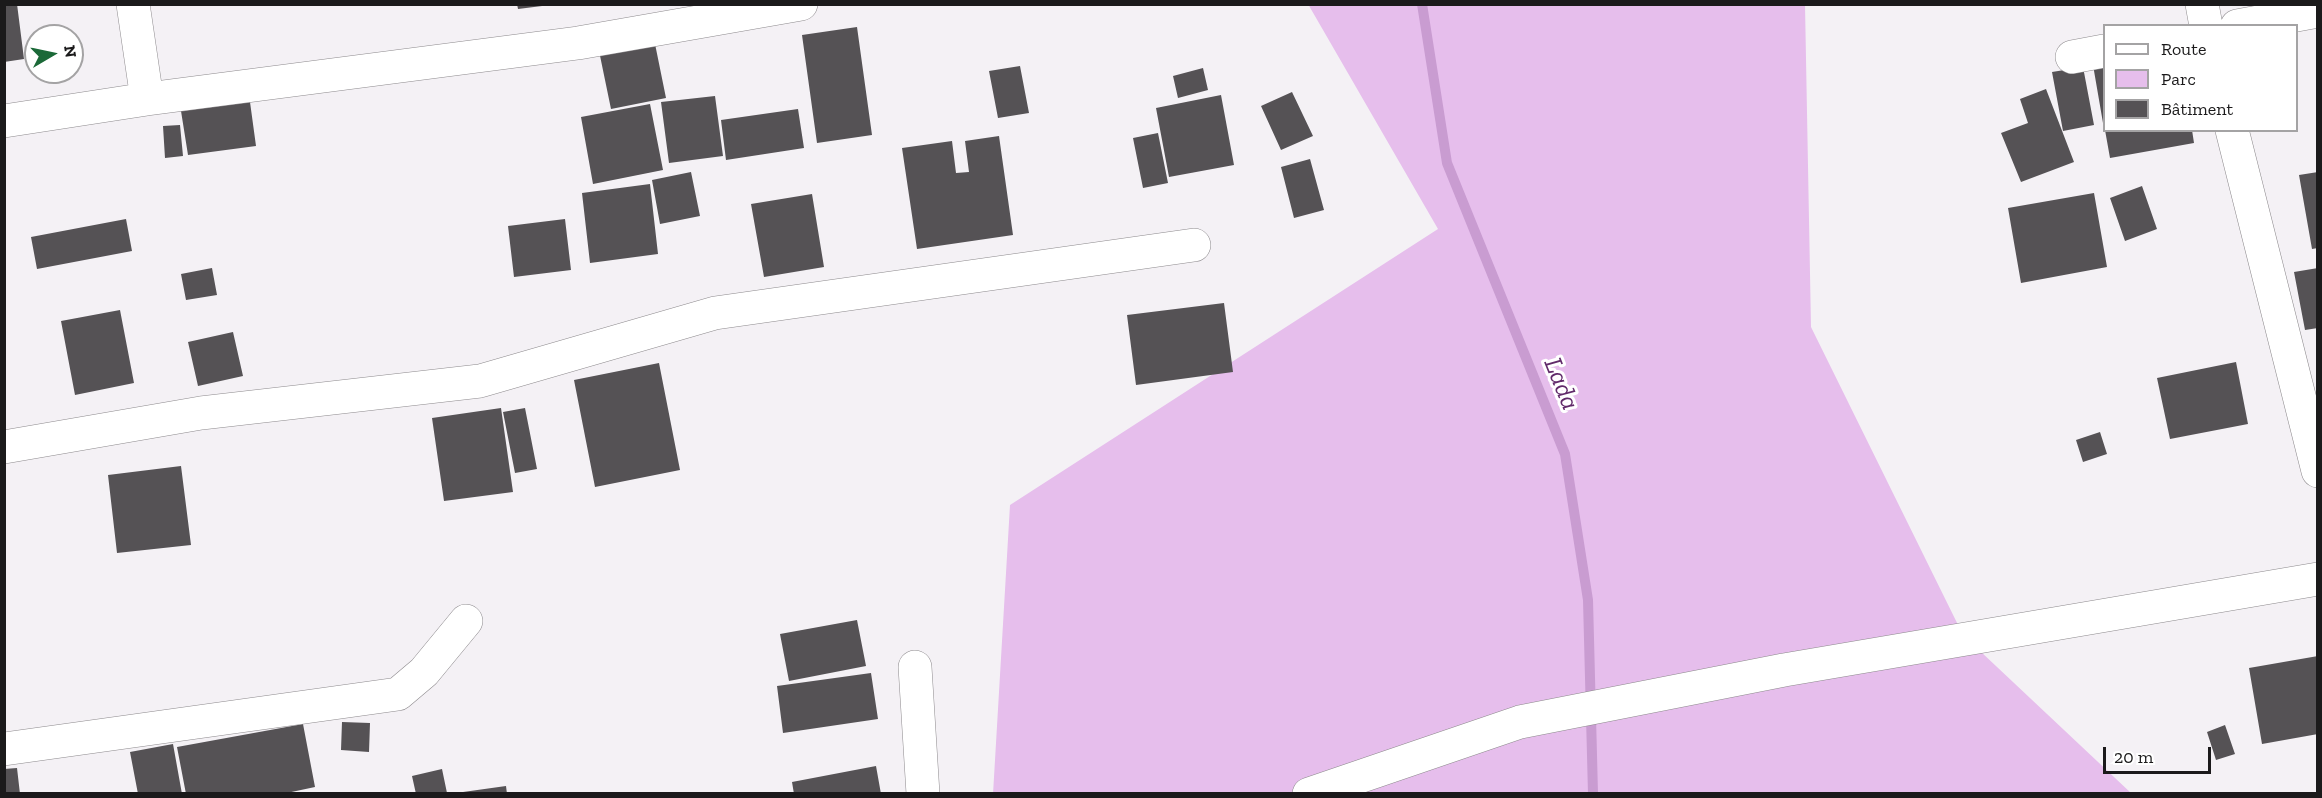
<!DOCTYPE html>
<html>
<head>
<meta charset="utf-8">
<style>
  body { margin:0 }
  #map { position:relative; width:2322px; height:798px; overflow:hidden; background:#f4f1f5; font-family:"Zilla Slab",serif }
  canvas { display:block }
  .frame { position:absolute; inset:0; border:6px solid #1b1a1b; pointer-events:none }
  .legend { position:absolute; left:2103px; top:24px; width:195px; height:108px; box-sizing:border-box; background:#fff; border:2px solid #a4a3a4; margin:0; padding:8px 10px; list-style:none; font-size:18px; color:#1b1a1b }
  .legend li { display:flex; align-items:center; gap:12px; height:30px }
  .legend b { width:30px; border:2px solid #a4a3a4 }
  .north { position:absolute; left:24px; top:24px; width:60px; height:60px; box-sizing:border-box; background:#fff; border:2px solid #a4a3a4; border-radius:50%; rotate:81deg; font-size:16px; font-weight:700; line-height:24px; text-align:center; color:#1b1a1b }
  .north::after { content:''; display:block; margin:auto; width:21px; height:27px; background:#1b6938; clip-path:polygon(50% 0,100% 100%,50% 72%,0 100%) }
  .scale { position:absolute; left:2103px; top:747px; width:108px; height:27px; box-sizing:border-box; border:3px solid #1b1a1b; border-top:0; padding-left:8px; font-size:18px; line-height:21px; white-space:nowrap; color:#1b1a1b; -webkit-text-stroke:4px #fff; paint-order:stroke }
</style>
</head>
<body>
<div id="map">
<canvas width="2322" height="798"></canvas>
<div class="frame"></div>
<ul class="legend">
<li><b style="height:8px;background:#fff"></b>Route</li>
<li><b style="height:16px;background:#e6beec"></b>Parc</li>
<li><b style="height:16px;background:#555255"></b>Bâtiment</li>
</ul>
<div class="north">N</div>
<div class="scale">20 m</div>
</div>
<script>
const context = document.querySelector('canvas').getContext('2d');
context.lineJoin = 'round';
function paint(path, color) { context.fillStyle = color; context.fill(path, 'evenodd'); }
const shape = rows => new Path2D(rows.map(r => 'M' + r).join(''));
function trace(path, color, width, dash) { context.strokeStyle = color; context.lineWidth = width; context.lineCap = dash ? 'butt' : 'round'; context.setLineDash(dash || []); context.stroke(path); }
function label(font, color, halo, rows, align = 'center') {
  context.font = font + ' "Zilla Slab",serif'; context.lineWidth = 6; context.setLineDash([]); context.textBaseline = 'middle'; context.strokeStyle = halo; context.fillStyle = color; for (const [text, x, y, turn = 0] of rows) {
    context.save(); context.translate(x, y); context.rotate((+turn || 0) * Math.PI / 180); context.textAlign = isNaN(turn) ? turn : align; if (halo) context.strokeText(text, 0, 0); context.fillText(text, 0, 0); context.restore();
  }
}
paint(shape([
  [1308,4,1805,5,1811,327,1963,635,2131,793,993,794,1010,505,1438,229]
]), '#e6beec');
trace(shape([
  [1422,4,1447,163,1565,454,1588,600,1593,794]
]), '#c99cd1', 10);
paint(shape([
  [4,4,17,4,24,59,4,62],
  [517,4,542,4,542,6,518,9],
  [857,27,872,135,817,143,802,35],
  [653,34,666,98,611,109,598,46],
  [2104,63,2104,123,2103,123,2093,65],
  [1020,66,1029,113,998,118,989,71],
  [2083,67,2094,125,2063,131,2052,72],
  [1203,68,1208,90,1178,98,1173,76],
  [2046,89,2074,162,2021,182,2001,133,2028,123,2020,99],
  [1292,92,1313,136,1281,150,1261,106],
  [1221,95,1234,165,1169,177,1156,108],
  [715,96,723,156,669,163,661,102],
  [250,102,256,146,188,155,181,111],
  [650,104,663,170,593,184,581,117],
  [798,109,804,148,726,160,721,120],
  [180,125,183,156,165,158,163,126],
  [2105,130,2192,130,2194,143,2110,158],
  [1158,133,1168,183,1143,188,1133,138],
  [999,136,1013,235,917,249,902,148,952,141,956,173,969,172,965,141],
  [1310,159,1324,210,1294,218,1281,167],
  [691,172,700,216,660,224,652,180],
  [2318,172,2318,248,2312,249,2299,175],
  [650,184,658,254,590,263,582,193],
  [2142,186,2157,229,2125,241,2110,198],
  [2094,193,2107,267,2021,283,2008,208],
  [812,194,824,267,764,277,751,204],
  [126,219,132,251,37,269,31,237],
  [565,219,571,270,514,277,508,226],
  [212,268,217,295,186,300,181,274],
  [2318,268,2318,328,2305,330,2294,272],
  [1224,303,1233,372,1136,385,1127,315],
  [120,310,134,383,75,395,61,321],
  [233,332,243,376,198,386,188,342],
  [2236,362,2248,424,2170,439,2157,378],
  [659,363,680,470,595,487,574,380],
  [501,408,513,492,444,501,432,418],
  [525,408,537,469,515,473,503,412],
  [2100,432,2107,454,2083,462,2076,440],
  [181,466,191,545,117,553,108,475],
  [857,620,866,666,789,681,780,634],
  [2318,656,2318,734,2262,744,2249,668],
  [871,673,878,719,783,733,777,686],
  [342,722,370,723,369,752,341,750],
  [303,724,315,787,282,794,186,794,177,747],
  [2225,725,2235,754,2216,760,2207,732],
  [173,744,182,794,138,794,130,752],
  [876,766,881,794,794,794,792,782],
  [17,768,20,794,4,794,4,769],
  [442,769,447,793,416,794,412,776],
  [506,786,507,794,464,794,463,792]
]), '#555255');
const street = shape([
  [133,4,147,99],
  [2202,4,2206,26],
  [2237,26,2318,11],
  [2072,57,2104,51],
  [4,121,147,99,578,43,801,4],
  [2232,130,2318,471],
  [4,447,201,413,480,381,715,313,1194,245],
  [915,667,923,794],
  [4,749,398,694,424,672,466,621],
  [1309,794,1520,722,1784,670,2318,579]
]);
trace(street, '#8d8a8d', 34);
trace(street, '#fff', 33);
label('italic 26px', '#612a6a', '#fff', [
  ["Lada",1561,384,68]
]);
</script>
</body>
</html>
